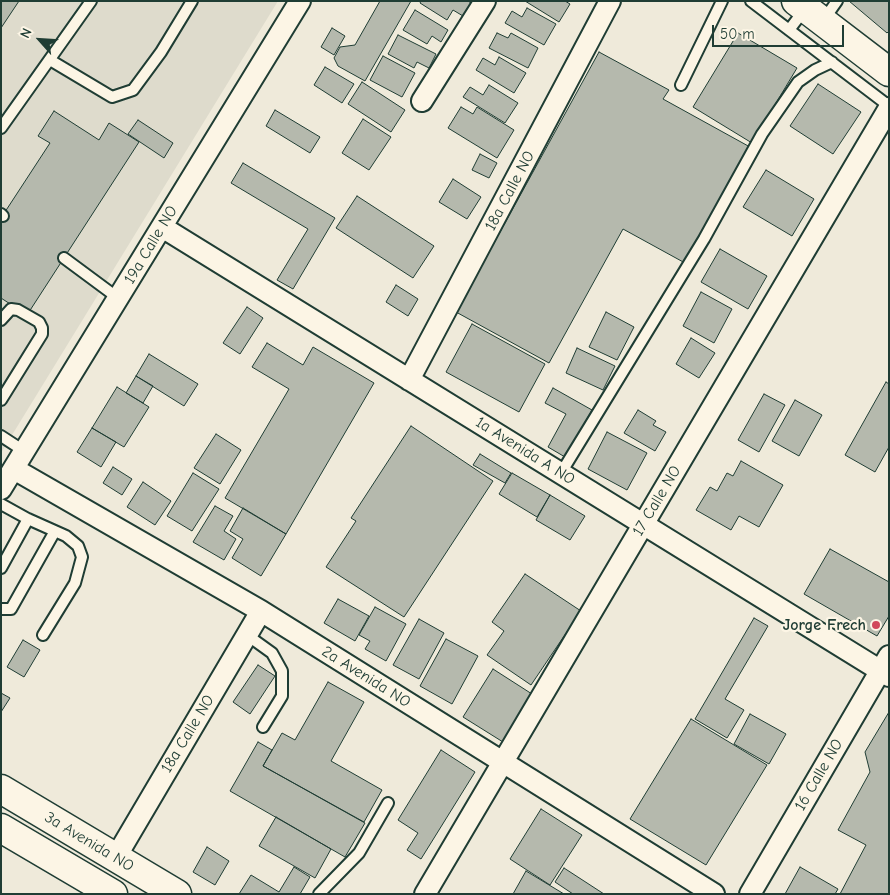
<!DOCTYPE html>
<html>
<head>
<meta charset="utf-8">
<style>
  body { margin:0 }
  #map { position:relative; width:890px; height:895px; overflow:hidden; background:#efeada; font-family:"Comic Neue",sans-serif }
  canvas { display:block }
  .frame { position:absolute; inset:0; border:2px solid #1f3d34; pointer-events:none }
  .north { position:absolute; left:15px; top:15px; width:50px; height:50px; -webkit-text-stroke:4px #fcf5e5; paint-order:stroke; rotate:296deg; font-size:14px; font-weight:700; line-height:20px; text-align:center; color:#1f3d34 }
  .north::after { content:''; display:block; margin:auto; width:18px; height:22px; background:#1f3d34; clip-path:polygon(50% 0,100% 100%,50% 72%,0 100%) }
  .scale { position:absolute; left:712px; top:25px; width:132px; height:22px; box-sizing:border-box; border:2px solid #1f3d34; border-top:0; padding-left:6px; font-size:15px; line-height:18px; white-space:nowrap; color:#1f3d34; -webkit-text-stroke:4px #fcf5e5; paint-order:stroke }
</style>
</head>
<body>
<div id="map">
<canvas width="890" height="895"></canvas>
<div class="frame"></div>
<div class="north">N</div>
<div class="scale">50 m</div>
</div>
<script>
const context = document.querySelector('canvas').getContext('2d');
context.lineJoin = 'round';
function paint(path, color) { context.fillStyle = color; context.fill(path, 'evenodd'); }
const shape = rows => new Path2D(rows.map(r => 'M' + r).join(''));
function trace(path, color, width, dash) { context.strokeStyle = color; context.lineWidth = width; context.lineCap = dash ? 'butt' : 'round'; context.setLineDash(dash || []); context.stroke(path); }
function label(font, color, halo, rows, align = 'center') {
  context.font = font + ' "Comic Neue",sans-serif'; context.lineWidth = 4.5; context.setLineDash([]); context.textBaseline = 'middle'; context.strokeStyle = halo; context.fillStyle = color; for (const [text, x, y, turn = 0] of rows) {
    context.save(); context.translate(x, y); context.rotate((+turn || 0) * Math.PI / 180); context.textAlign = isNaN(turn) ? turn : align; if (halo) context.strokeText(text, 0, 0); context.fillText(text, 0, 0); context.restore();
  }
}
paint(shape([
  [1,1,278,1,1,453]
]), '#dedbcc');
const building = shape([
  [1,1,19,1,1,28,1,1],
  [380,1,411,1,365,81,338,66,334,58,340,47,355,45,380,1],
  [421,1,468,1,471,3,463,16,453,10,447,20,420,3,421,1],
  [525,1,565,1,570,4,559,22,525,1],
  [849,1,889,1,889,31,887,33,849,1],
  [527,8,556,24,544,45,505,23,512,11,522,17,527,8],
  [415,10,448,30,441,42,432,36,427,44,403,30,415,10],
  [332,28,345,36,334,55,321,47,332,28],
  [497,33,508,38,511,33,538,48,528,68,489,48,497,33],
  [738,33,797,68,752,143,693,107,738,33],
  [398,35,436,54,429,68,417,62,414,68,388,54,398,35],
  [599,52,669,90,663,99,750,147,685,263,623,229,549,363,456,312,599,52],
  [383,56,415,73,402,97,370,80,383,56],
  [499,57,526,73,514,93,476,70,483,58,495,65,499,57],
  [325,67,354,84,342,103,314,85,325,67],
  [362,82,405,110,391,132,348,104,362,82],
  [818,84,861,112,833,154,790,126,818,84],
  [489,85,518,103,505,123,463,97,470,87,483,95,489,85],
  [461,107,473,114,477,107,514,130,497,158,448,128,461,107],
  [275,110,320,137,310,153,266,126,275,110],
  [54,111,99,140,109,123,139,142,27,315,1,298,1,218,50,143,38,136,54,111],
  [363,119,391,137,369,170,342,153,363,119],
  [138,120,173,143,164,158,128,134,138,120],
  [480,154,497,163,489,178,472,170,480,154],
  [243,163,335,218,293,289,277,280,308,229,231,183,243,163],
  [766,170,814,199,792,236,743,207,766,170],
  [453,179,481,197,467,219,439,202,453,179],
  [357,196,434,246,413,278,336,228,357,196],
  [720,249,767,276,748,309,701,282,720,249],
  [396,285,418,299,408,316,386,302,396,285],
  [701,292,732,309,714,343,683,326,701,292],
  [247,307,263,318,240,354,223,343,247,307],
  [606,312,634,327,617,360,589,347,606,312],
  [472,324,545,364,519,412,446,372,472,324],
  [691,338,715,353,699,378,676,364,691,338],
  [267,343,303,365,313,347,374,383,286,534,225,498,289,389,252,367,267,343],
  [577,348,615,366,603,390,566,373,577,348],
  [149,354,198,384,184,406,136,376,149,354],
  [136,376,153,386,143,403,126,393,136,376],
  [886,382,889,384,889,447,875,472,845,455,886,382],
  [117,387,149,407,124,447,92,428,117,387],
  [553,388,592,410,565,457,548,447,566,414,545,403,553,388],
  [764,394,785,405,759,452,738,440,764,394],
  [795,400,822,415,799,456,772,441,795,400],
  [638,410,656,421,653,425,666,432,655,451,624,433,638,410],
  [411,426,493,481,404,617,326,567,356,521,351,518,411,426],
  [92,428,116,442,101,467,77,452,92,428],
  [607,432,647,453,627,490,588,469,607,432],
  [216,434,241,450,220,484,194,468,216,434],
  [480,454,511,473,505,483,473,465,480,454],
  [741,461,783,485,759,527,739,516,731,530,696,510,710,487,717,491,727,473,733,476,741,461],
  [113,467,132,479,122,495,103,483,113,467],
  [193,473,219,489,192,531,167,516,193,473],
  [512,473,550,495,537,517,499,494,512,473],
  [143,482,171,501,155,525,127,507,143,482],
  [550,495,585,516,570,540,536,520,550,495],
  [215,506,233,516,224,531,236,539,224,560,193,542,215,506],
  [243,508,286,534,261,576,232,558,243,539,230,531,243,508],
  [830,549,889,582,889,616,877,636,804,594,830,549],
  [525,574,581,611,531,685,487,655,504,631,492,622,525,574],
  [338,599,369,616,355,641,324,623,338,599],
  [375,607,406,624,386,661,365,649,370,641,359,635,375,607],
  [754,618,768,626,725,699,744,710,727,738,695,719,754,618],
  [419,619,444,633,419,679,393,665,419,619],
  [446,639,478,656,452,704,420,686,446,639],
  [23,640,40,650,24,677,7,667,23,640],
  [258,665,275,676,250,714,233,702,258,665],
  [493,669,532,694,503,742,463,717,493,669],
  [328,682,364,702,331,761,382,790,364,822,263,766,282,733,295,740,328,682],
  [1,693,10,698,1,712,1,693],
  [889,712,889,894,840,894,866,845,838,830,870,772,865,752,889,712],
  [750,714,786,734,769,764,734,744,750,714],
  [691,719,767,765,706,865,630,819,691,719],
  [258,742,272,750,263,766,365,823,345,857,230,791,258,742],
  [441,750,475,772,421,859,407,850,418,833,398,820,441,750],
  [541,809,582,835,550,885,510,859,541,809],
  [276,817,331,849,315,878,259,846,276,817],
  [207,847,229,861,215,885,193,872,207,847],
  [294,867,310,877,300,894,239,894,251,875,279,892,294,867],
  [800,867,838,889,835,894,785,894,800,867],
  [564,868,604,894,573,894,555,882,564,868],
  [526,871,564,894,513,894,526,871]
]);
paint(building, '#b5b9ad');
trace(building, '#1f3d34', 1);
const lane = shape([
  [751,1,889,106],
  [823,21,837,1],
  [789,30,805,9],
  [50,60,112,97,133,90,161,52,192,1],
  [681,85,722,1],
  [1,128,91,1],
  [1,214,3,216],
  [64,258,118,298],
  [1,320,11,309,18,310,39,322,42,328,42,334,1,400],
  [1,436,24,451],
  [561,473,704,239,762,134,798,82,815,70,832,62],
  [1,504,28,519,66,536,78,546,82,557,75,583,43,635],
  [1,568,28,519],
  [1,609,11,609,55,531],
  [247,635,272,653,282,671,282,696,263,727],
  [319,894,359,853,388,803]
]);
const street = shape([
  [422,101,485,1],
  [162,227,889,676],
  [409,380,610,1],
  [14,469,261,611,714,894],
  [1,489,300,1],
  [116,857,261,611],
  [425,894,889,108],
  [750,894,889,656]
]);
const secondary = shape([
  [796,1,889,72],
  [1,789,177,894],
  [1,828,113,894]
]);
trace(lane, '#1f3d34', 14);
trace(street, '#1f3d34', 24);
trace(secondary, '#1f3d34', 31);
trace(lane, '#fcf5e5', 10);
trace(street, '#fcf5e5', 20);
trace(secondary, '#fcf5e5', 28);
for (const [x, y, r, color] of [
  [876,625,5,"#d1495b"]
]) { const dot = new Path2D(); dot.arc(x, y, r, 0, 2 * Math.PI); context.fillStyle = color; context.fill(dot); trace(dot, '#fcf5e5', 2); }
label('16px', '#1f3d34', '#fcf5e5', [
  ["18a Calle NO",510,191,-62],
  ["19a Calle NO",151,245,-59],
  ["1a Avenida A NO",525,451,32],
  ["17 Calle NO",657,501,-59],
  ["2a Avenida NO",366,677,32],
  ["18a Calle NO",188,734,-59],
  ["16 Calle NO",819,775,-60],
  ["3a Avenida NO",89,842,31]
]);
label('bold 16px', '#1f3d34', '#fcf5e5', [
  ["Jorge Frech",866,625]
], 'right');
</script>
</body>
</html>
